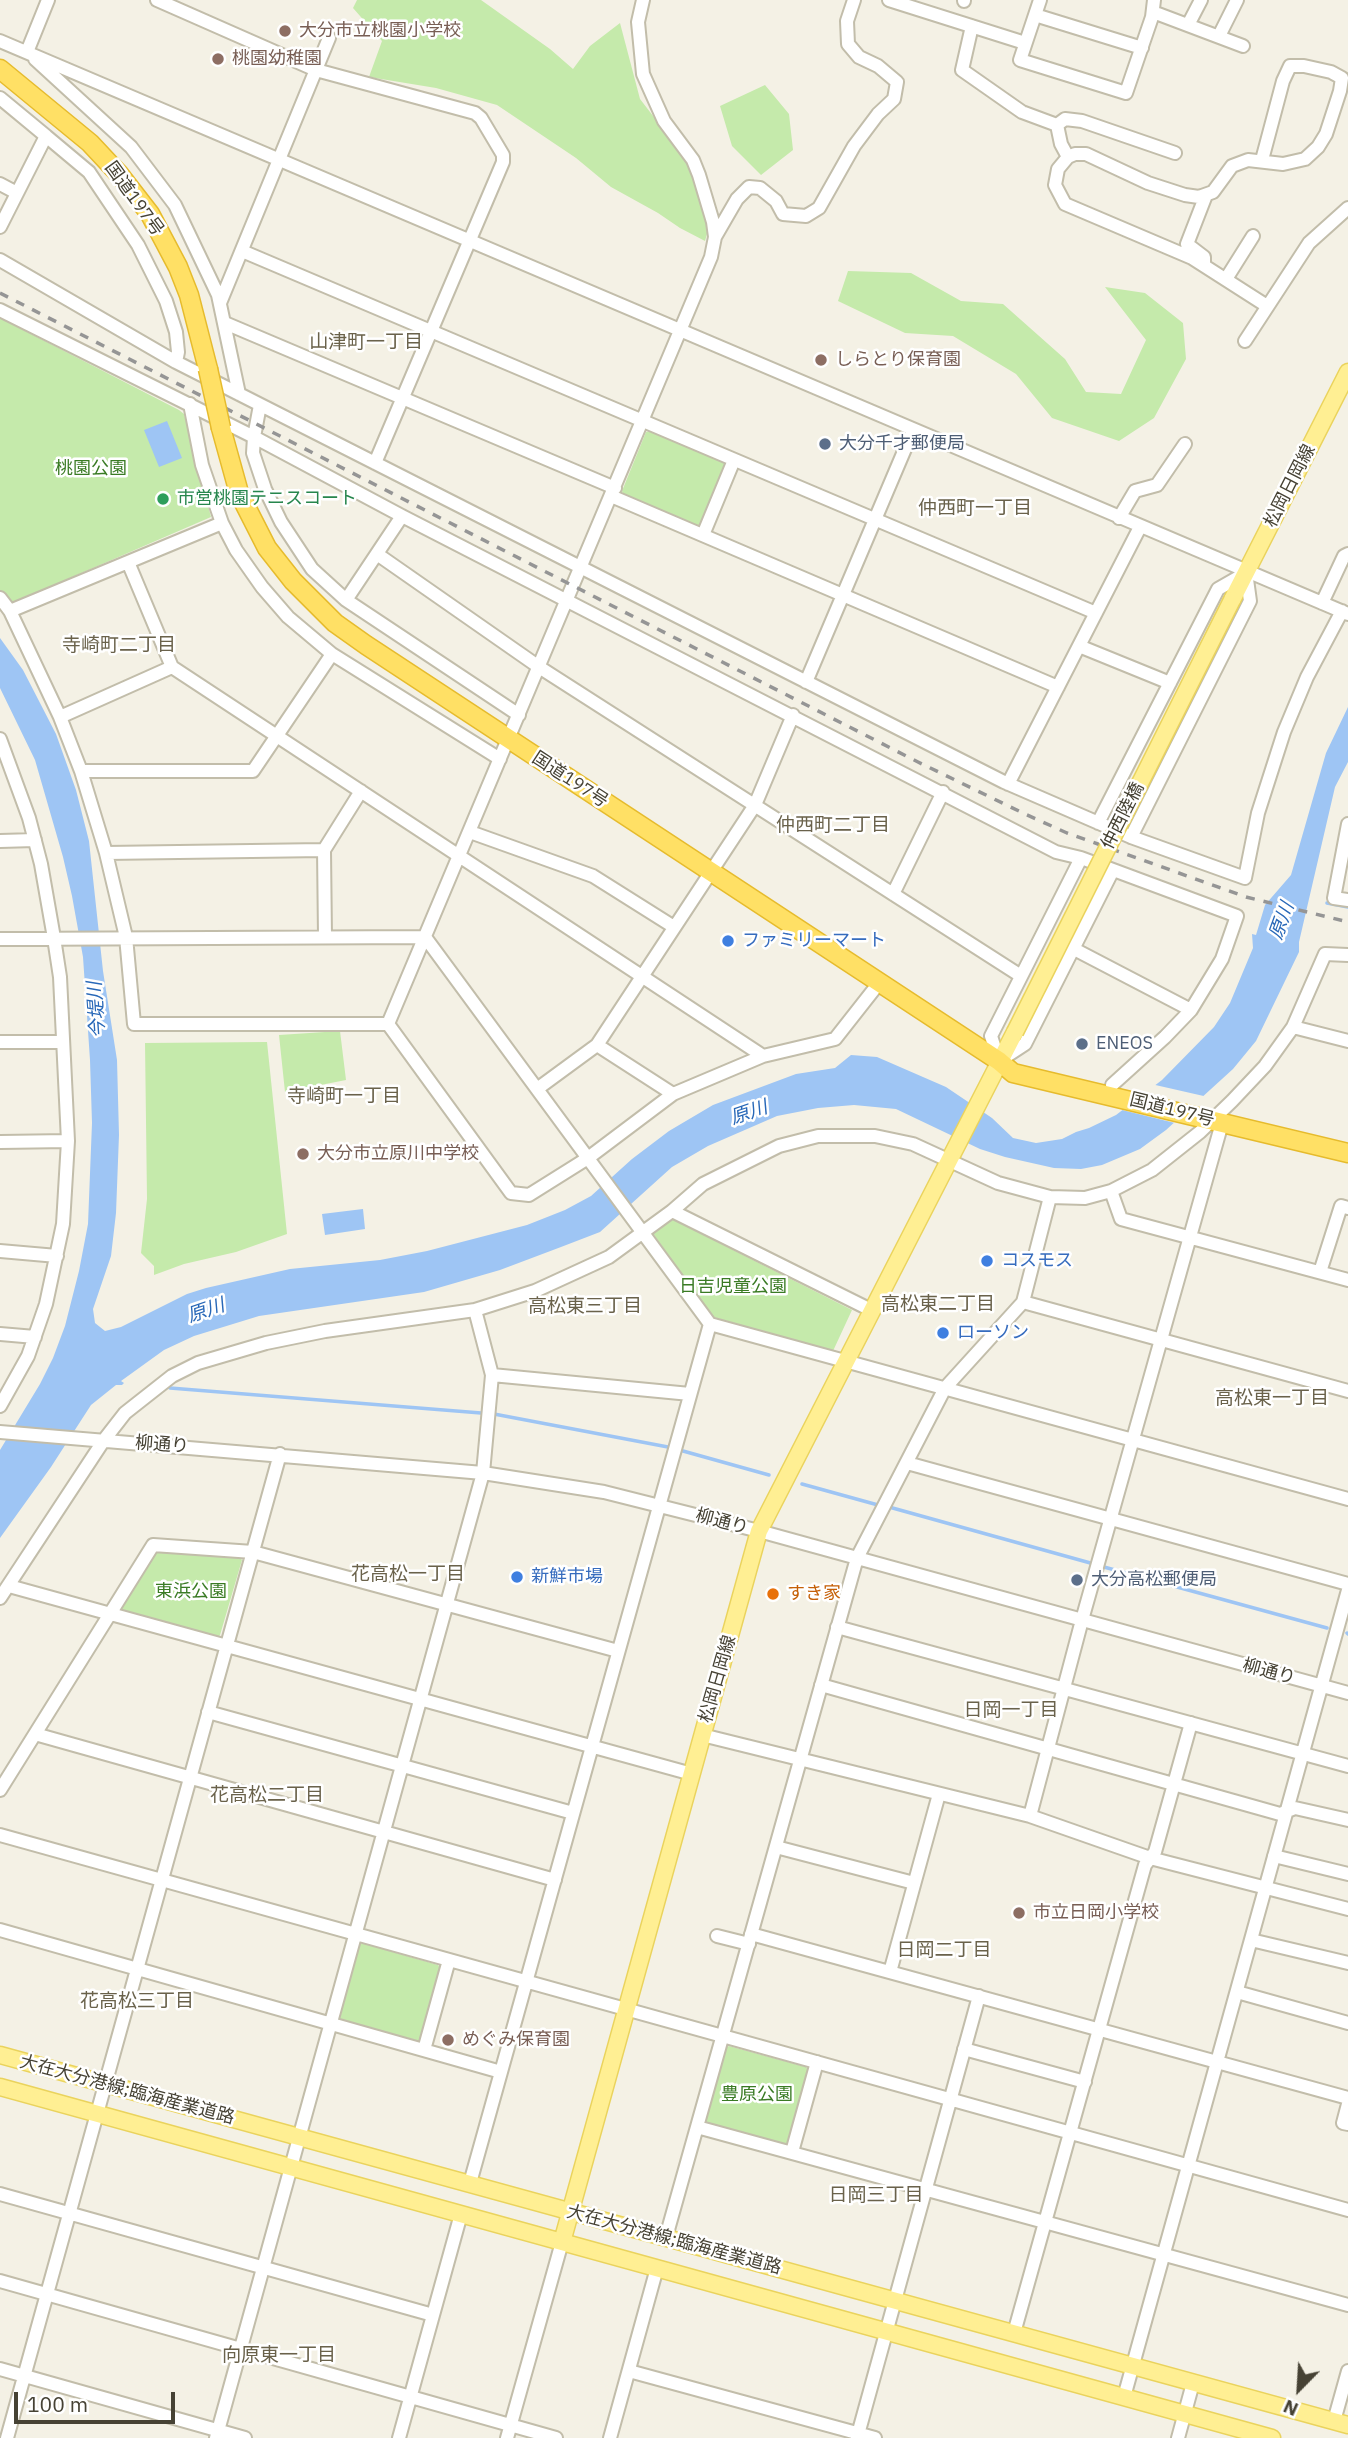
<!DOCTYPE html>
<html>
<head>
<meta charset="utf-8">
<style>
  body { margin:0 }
  #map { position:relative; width:1348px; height:2438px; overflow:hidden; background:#f4f1e5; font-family:"IBM Plex Sans",sans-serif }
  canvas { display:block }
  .north { position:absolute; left:1264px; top:2354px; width:70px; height:70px; -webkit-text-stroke:5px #fff; paint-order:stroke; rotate:204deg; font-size:19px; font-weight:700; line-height:28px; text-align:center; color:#464234 }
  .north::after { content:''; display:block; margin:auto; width:24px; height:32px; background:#464234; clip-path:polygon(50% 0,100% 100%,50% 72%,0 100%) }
  .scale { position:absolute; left:14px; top:2392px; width:161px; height:32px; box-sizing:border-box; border:4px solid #464234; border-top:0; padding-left:9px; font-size:21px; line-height:24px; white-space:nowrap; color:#464234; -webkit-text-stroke:5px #fff; paint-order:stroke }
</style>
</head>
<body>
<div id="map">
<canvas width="1348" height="2438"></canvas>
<div class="north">N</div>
<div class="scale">100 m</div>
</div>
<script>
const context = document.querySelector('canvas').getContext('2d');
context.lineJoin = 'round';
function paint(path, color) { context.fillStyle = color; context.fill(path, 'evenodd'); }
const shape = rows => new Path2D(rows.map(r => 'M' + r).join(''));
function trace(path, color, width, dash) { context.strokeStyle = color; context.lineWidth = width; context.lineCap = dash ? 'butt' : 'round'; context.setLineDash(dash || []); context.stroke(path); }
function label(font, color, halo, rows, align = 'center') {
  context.font = font + ' "IBM Plex Sans","Noto Sans JP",sans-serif'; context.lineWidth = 5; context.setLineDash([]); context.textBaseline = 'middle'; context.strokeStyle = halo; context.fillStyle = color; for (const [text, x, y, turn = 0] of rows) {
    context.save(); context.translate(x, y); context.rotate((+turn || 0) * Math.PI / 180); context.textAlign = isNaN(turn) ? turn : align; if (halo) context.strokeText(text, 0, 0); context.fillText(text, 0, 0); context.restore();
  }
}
paint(shape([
  [357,0,481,0,550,49,573,69,590,46,620,23,640,99,677,147,700,187,709,227,705,241,680,228,658,213,611,187,576,158,497,105,436,88,369,77,382,41,353,8],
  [765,85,789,114,793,150,761,175,732,146,720,106],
  [848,271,911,273,961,301,1003,304,1065,359,1086,392,1121,394,1146,340,1105,287,1145,293,1183,323,1186,359,1154,418,1119,441,1052,418,1016,374,953,336,905,333,838,301],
  [0,318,179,410,184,414,211,517,10,604,0,591],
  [651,431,725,463,727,468,703,525,698,528,623,495,622,491,646,432],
  [340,1031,346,1080,285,1092,279,1035],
  [267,1042,287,1234,236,1252,184,1264,154,1275,154,1266,141,1253,147,1199,145,1043],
  [670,1218,852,1310,833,1351,713,1317,654,1235,654,1231],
  [160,1550,238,1556,242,1560,220,1635,217,1639,123,1612,120,1607,155,1552],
  [362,1943,438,1965,442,1971,421,2040,416,2042,340,2020,336,2016,355,1945],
  [729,2046,806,2067,809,2071,789,2142,784,2145,707,2124,705,2120,724,2048]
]), '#c5eaab');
paint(shape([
  [167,421,182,458,159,467,144,430],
  [0,638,23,670,56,734,76,790,89,841,103,971,117,1060,119,1135,116,1213,111,1256,93,1309,95,1323,105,1331,121,1327,187,1294,206,1288,290,1269,380,1260,427,1251,527,1225,565,1210,591,1196,632,1159,669,1131,713,1105,796,1074,835,1068,851,1055,877,1057,946,1087,992,1118,1013,1138,1036,1143,1062,1139,1076,1132,1089,1128,1116,1115,1162,1080,1214,1027,1230,1003,1253,948,1252,934,1256,935,1265,905,1291,875,1326,753,1348,707,1348,762,1335,787,1299,942,1299,952,1256,1041,1233,1069,1166,1130,1140,1149,1102,1165,1081,1169,1054,1168,1005,1157,980,1149,896,1109,854,1105,818,1108,777,1116,708,1146,672,1167,600,1232,561,1247,500,1270,424,1292,259,1316,194,1336,164,1350,121,1381,124,1383,122,1385,116,1385,91,1405,51,1467,0,1538,0,1450,40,1384,53,1358,65,1326,79,1271,88,1224,92,1123,90,1060,83,957,72,896,63,857,35,760,0,688],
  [363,1209,365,1229,325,1235,322,1214]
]), '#9ec5f4');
paint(shape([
  [1151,1084,1208,1097,1179,1124,1118,1109]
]), '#f4f1e5');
trace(shape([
  [1327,903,1348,907],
  [170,1388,481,1413],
  [494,1414,668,1447],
  [683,1451,769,1475],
  [802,1484,878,1505],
  [889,1507,1094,1564],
  [1104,1567,1327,1628],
  [1347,1633,1348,1634]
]), '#9ec5f4', 3.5);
const minor = shape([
  [157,0,316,70,475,113,481,118,503,155,503,162,375,463],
  [889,0,1025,43],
  [1040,0,1020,60,1126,93,1152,17,1154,0],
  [964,1,964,0],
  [1153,12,1243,46],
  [1035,15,1142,48],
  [1188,25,1201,0],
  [972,26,962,70,1022,112,1057,125],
  [1219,36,1237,0],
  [0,41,1348,614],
  [27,52,48,0],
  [35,59,131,147,175,205,218,295,239,394],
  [0,98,46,136],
  [1068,157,1061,144,1057,125,1065,119,1082,121,1175,153],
  [1262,160,1283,81,1290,66,1304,66,1331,72,1342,78,1340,91,1326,134,1318,147,1305,159,1283,164,1248,160,1232,166,1213,192,1199,197,1185,195,1148,183,1086,154,1075,154,1068,157,1058,169,1055,185,1065,204,1192,258,1267,306],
  [0,184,17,193],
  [0,227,46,136,89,172,138,245,166,301,176,332,178,352,176,362],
  [715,237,737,199,749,187,760,188,776,201,783,214,806,216,819,208,854,146,878,114,894,99,897,82,878,66,859,57,848,44,847,21,854,0],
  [242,251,1096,613],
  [0,260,176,362,1004,782,1131,837,1245,878,1258,813,1284,732,1307,677,1342,611],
  [1204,262,1204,257,1187,244,1206,195],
  [1226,279,1253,236],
  [220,303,329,38],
  [0,310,254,437,402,516,1056,852,1081,858,1237,916,1222,959,1191,1010,1165,1037,1112,1085],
  [225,323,615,488],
  [1245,341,1309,243,1348,208],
  [190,404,202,465,222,523,236,550,262,587,288,617,332,654,500,759],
  [260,405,254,437,253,453,265,489,281,522,312,569,346,600,519,715],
  [611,496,1058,687],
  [1119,518,1135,491,1157,485,1185,444],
  [703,535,734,460],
  [377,554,539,667,1021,976],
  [128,562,172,667,763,1056],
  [0,598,10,611,60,717,81,771,106,853,126,937,134,1024,388,1024],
  [346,600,402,516],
  [1322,603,1344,556,1348,554],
  [10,611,222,523],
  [1079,646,1170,683],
  [806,682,913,430],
  [60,717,172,667],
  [0,739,29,818,41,864,54,938,60,977,68,1141,63,1224,46,1304,28,1356,0,1406],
  [81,771,253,771,332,654],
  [1008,784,1140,527],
  [1098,823,1218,589,1246,573],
  [1348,824,1334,898,1348,900],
  [470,832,593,876,674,927],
  [1131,837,1250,601,1246,572],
  [0,841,35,840],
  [106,853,324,850],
  [1081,858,991,1036,999,1061,1025,1044,1113,870],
  [893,894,943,792],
  [325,937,324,850,361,791],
  [425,937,710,1324,1348,1499],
  [0,939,425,937],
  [1074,949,1191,1010],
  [388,1024,711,257,715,237,713,222,699,175,693,160,664,121,643,74,638,22,643,0],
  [388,1024,511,1193,529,1195,588,1158,673,1094,763,1056,835,1039,879,983],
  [1293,1027,1348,1041],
  [0,1042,63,1042],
  [597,1045,673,1094],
  [537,1089,597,1045,755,805,793,715],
  [0,1142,68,1141],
  [1111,1191,1121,1219,1348,1280],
  [672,1211,873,1311],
  [0,1251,57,1256],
  [1320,1272,1341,1206,1348,1208],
  [1023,1302,1348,1391],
  [0,1334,35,1337],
  [492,1375,690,1394],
  [0,1432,483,1473,604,1492,759,1531,1348,1693],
  [907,1463,1348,1584],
  [9,1586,692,1774],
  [0,1598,104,1440,125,1413,172,1376,198,1363,266,1343,325,1331,475,1310,535,1291,609,1257,672,1211,703,1184,779,1146,818,1136,875,1136,913,1144,998,1183,1050,1197,1085,1198,1111,1191,1152,1170,1200,1132,1232,1101,1265,1066,1293,1027,1325,954,1348,955],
  [837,1627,1348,1766],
  [821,1685,1280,1814,1295,1808,1348,1820],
  [208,1712,573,1813],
  [35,1734,555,1880],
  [702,1735,1030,1816,1150,1858,1348,1909],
  [0,1790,153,1545,253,1552,618,1651],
  [1030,1816,1082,1620,1222,1123],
  [0,1835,1348,2210],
  [776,1847,914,1883],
  [1274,1856,1348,1874],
  [0,1930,501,2072],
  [751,1934,1348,2098],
  [717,1936,749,1944],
  [1251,1940,1348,1963],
  [890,1972,939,1794],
  [1237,1992,1348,2023],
  [964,2049,1085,2082],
  [424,2050,449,1960],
  [1348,2104,1343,2123,1348,2124],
  [697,2127,1348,2305],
  [792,2152,817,2062],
  [470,2183,710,1324],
  [0,2194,433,2315],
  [666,2237,857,1558,945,1388,1023,1302,1050,1197],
  [0,2281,556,2438],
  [1014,2333,1145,1865,1155,1852,1191,1723],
  [0,2369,245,2438],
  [629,2371,875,2438],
  [1124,2397,1348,1590],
  [1334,2421,1348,2371],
  [7,2438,280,1454],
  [216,2438,483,1473,492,1375,475,1310],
  [399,2438,461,2214],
  [507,2438,562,2242],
  [610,2438,657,2268],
  [857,2438,979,1996],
  [1178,2438,1193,2383]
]);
const major = shape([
  [1232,600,1348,372],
  [0,2055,1348,2425],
  [0,2087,1272,2438],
  [562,2242,759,1531,1015,1032]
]);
const highway = shape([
  [0,69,90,143,119,174,150,214,178,267,189,295,208,369],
  [221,428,239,493,267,548,293,581,335,623,366,645,999,1061,1013,1073,1348,1153]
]);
trace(minor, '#c2bdaa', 16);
trace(major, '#ead35d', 19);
trace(highway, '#e6bb2d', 21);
trace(minor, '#fff', 12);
trace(major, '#ffef93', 16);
trace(highway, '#ffe065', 18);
trace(shape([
  [0,293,918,762,1025,814,1067,833,1246,897,1348,922]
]), '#959595', 3.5, [9, 9]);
const majorBridge = shape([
  [1015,1032,1232,600]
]);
const highwayBridge = shape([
  [208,369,221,428]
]);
trace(majorBridge, '#ead35d', 19, []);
trace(highwayBridge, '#e6bb2d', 21, []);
trace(majorBridge, '#ffef93', 16);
trace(highwayBridge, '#ffe065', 18);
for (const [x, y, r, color] of [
  [285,31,7,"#8d6e63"],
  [218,59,7,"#8d6e63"],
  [821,360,7,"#8d6e63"],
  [825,444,7,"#5c6f8a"],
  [163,499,7,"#2e9e5b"],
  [728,941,7,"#3f7fe0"],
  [1082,1044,7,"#5c6f8a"],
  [303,1154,7,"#8d6e63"],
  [987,1261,7,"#3f7fe0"],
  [943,1333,7,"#3f7fe0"],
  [517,1577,7,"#3f7fe0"],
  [1077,1580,7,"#5c6f8a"],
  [773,1594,7,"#e8710a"],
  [1019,1913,7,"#8d6e63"],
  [448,2040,7,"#8d6e63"]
]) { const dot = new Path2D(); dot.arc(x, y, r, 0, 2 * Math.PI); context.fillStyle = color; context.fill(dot); trace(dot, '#fff', 2.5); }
label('18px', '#785e54', '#fff', [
  ["大分市立桃園小学校",299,31],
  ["桃園幼稚園",232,59],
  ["しらとり保育園",835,360],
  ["大分市立原川中学校",317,1154],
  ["市立日岡小学校",1033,1913],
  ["めぐみ保育園",462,2040]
], 'left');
label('18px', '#464234', '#fff', [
  ["国道197号",134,199,54],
  ["松岡日岡線",1290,486,-63],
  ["国道197号",570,780,33],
  ["仲西陸橋",1123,816,-63],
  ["国道197号",1172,1110,14],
  ["柳通り",162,1445,4],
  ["柳通り",722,1522,15],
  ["柳通り",1269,1672,15],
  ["松岡日岡線",718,1679,-74],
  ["大在大分港線;臨海産業道路",127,2090,15],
  ["大在大分港線;臨海産業道路",674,2240,15]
]);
label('18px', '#4e5e75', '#fff', [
  ["大分千才郵便局",839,444],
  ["ENEOS",1096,1044],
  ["大分高松郵便局",1091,1580]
], 'left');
label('18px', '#3a7b24', '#fff', [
  ["桃園公園",91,469],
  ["日吉児童公園",733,1287],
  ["東浜公園",191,1592],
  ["豊原公園",757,2095]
]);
label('18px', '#27864d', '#fff', [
  ["市営桃園テニスコート",177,499]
], 'left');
label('18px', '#366cbe', '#fff', [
  ["ファミリーマート",742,941],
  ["コスモス",1001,1261],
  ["ローソン",957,1333],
  ["新鮮市場",531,1577]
], 'left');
label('18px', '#c56008', '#fff', [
  ["すき家",787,1594]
], 'left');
label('19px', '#6a624b', '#fff', [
  ["山津町一丁目",366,343],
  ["仲西町一丁目",975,509],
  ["寺崎町二丁目",119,646],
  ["仲西町二丁目",833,826],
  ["寺崎町一丁目",344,1097],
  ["高松東二丁目",938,1305],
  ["高松東三丁目",585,1307],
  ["高松東一丁目",1272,1399],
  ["花高松一丁目",408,1575],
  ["日岡一丁目",1011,1711],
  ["花高松二丁目",267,1796],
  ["日岡二丁目",944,1951],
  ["花高松三丁目",137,2002],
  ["日岡三丁目",876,2196],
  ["向原東一丁目",279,2356]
]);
label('italic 19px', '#2868b8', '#fff', [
  ["原川",1282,921,-70],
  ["今堤川",97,1010,-94],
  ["原川",749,1113,-19],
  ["原川",206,1311,-19]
]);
</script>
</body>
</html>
